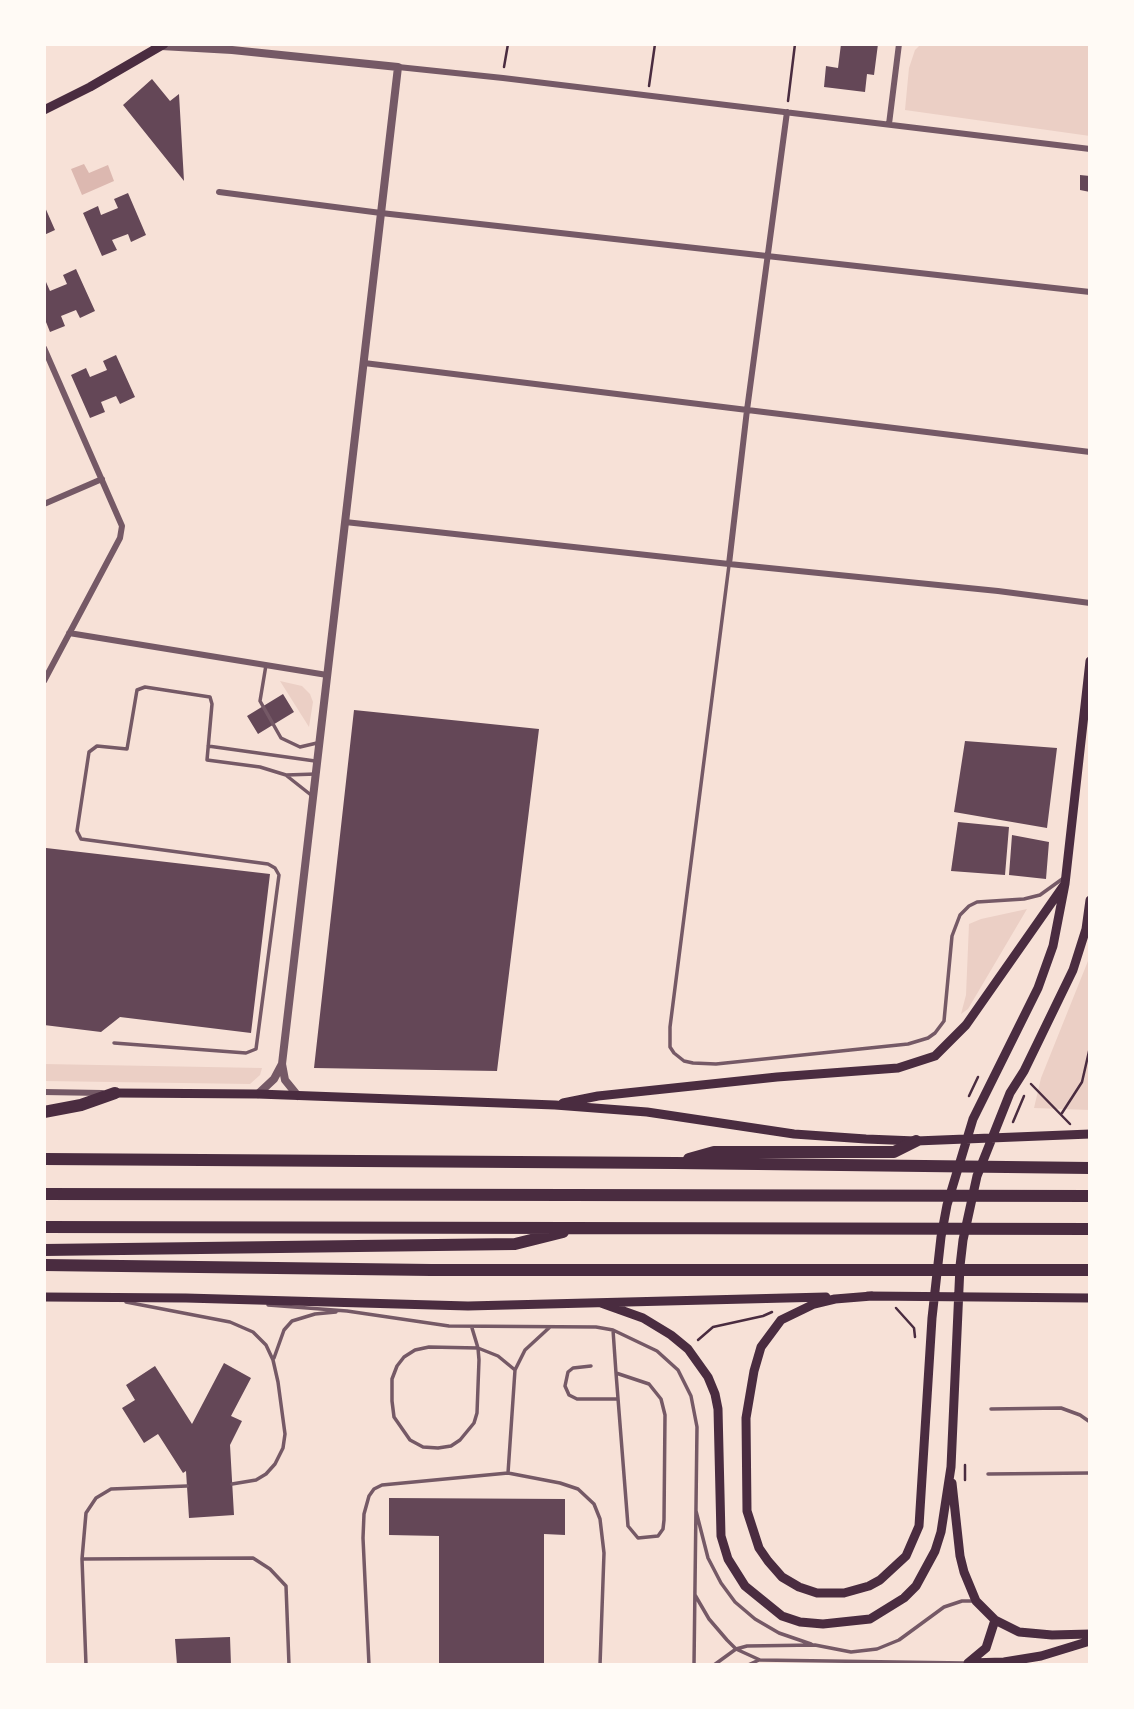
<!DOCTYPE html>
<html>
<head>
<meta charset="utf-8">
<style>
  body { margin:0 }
  #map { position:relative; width:1134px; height:1709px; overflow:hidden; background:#f7e1d7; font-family:"DejaVu Sans",sans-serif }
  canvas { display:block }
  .frame { position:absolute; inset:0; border:46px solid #fffaf5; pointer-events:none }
</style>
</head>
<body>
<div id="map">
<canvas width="1134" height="1709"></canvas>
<div class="frame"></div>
</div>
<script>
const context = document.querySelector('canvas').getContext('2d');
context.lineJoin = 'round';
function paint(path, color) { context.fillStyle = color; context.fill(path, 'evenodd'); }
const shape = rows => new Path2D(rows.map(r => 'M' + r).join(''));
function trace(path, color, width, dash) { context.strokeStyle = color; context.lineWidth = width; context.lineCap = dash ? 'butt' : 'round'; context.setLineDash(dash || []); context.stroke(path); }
paint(shape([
  [921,44,1090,44,1090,136,905,110,909,68,915,50],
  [280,681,302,686,310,694,313,702,309,727],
  [1027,909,968,1009,961,1014,966,995,969,924,981,919],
  [1090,956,1090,1110,1034,1108,1041,1078],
  [44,1064,262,1068,260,1075,250,1084,44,1081]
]), '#ebcfc5');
paint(shape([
  [84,164,89,173,108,165,114,181,82,195,71,169]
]), '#dcb8b0');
paint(shape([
  [841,44,878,44,874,75,867,74,865,92,824,87,826,66,838,68],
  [152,79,170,101,179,94,184,181,123,105],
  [1080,175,1090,176,1090,192,1080,190],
  [128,193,146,235,131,242,128,234,112,240,117,250,102,256,83,213,98,206,101,215,118,208,114,199],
  [44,205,55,230,44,235],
  [76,269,95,311,80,318,76,310,61,316,65,326,50,332,44,317,44,283,46,282,50,291,67,284,63,275],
  [116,355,135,397,120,404,116,396,101,402,105,412,90,418,71,375,86,368,90,377,107,370,103,361],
  [283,694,294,712,258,734,247,716],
  [354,710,539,729,497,1071,314,1068],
  [965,741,1057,748,1047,828,954,812],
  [958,822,1009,827,1005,875,951,871],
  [1012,835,1049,842,1046,879,1009,875],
  [46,848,270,874,251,1033,120,1017,101,1032,44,1025,44,875],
  [224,1363,251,1378,231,1416,242,1421,230,1445,234,1515,189,1518,186,1471,183,1473,158,1434,144,1443,122,1408,135,1400,126,1385,155,1366,192,1424],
  [389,1498,565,1499,565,1535,544,1534,544,1665,439,1665,439,1536,389,1535],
  [230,1637,231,1665,177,1665,175,1639]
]), '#644757');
trace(shape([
  [504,67,508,44],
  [649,86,655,44],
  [788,101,795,44],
  [1031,1084,1070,1124],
  [969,1096,978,1077],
  [1062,1113,1082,1082,1090,1047],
  [1013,1122,1024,1096],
  [896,1308,914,1328,915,1337],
  [698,1340,713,1327,763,1316,772,1312],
  [965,1465,965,1480]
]), '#4a2c40', 2.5);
trace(shape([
  [729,565,670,1027,670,1047,674,1053,684,1061,693,1063,716,1064,908,1044,928,1038,935,1033,944,1021,952,936,960,915,969,906,977,902,1024,899,1040,895,1065,877],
  [266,665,260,701,281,738,300,747,317,743],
  [208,746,315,761],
  [287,776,311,795],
  [114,1043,246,1053,256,1049,279,875,275,868,268,864,81,839,77,831,89,752,97,746,127,749,137,690,145,687,210,697,212,704,207,760,260,767,286,775,316,774],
  [126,1302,230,1322,253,1332,266,1345,273,1360,278,1382,285,1434,283,1448,275,1464,266,1474,256,1480,232,1484],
  [268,1305,347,1311,449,1326,596,1327,613,1330,657,1351,678,1370,691,1396,697,1427,694,1665],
  [472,1328,478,1348,479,1360,477,1413,474,1423,460,1440,451,1446,438,1448,423,1447,410,1440,394,1417,392,1401,392,1379,397,1366,404,1357,415,1350,429,1347,478,1348,498,1356,515,1370],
  [613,1330,616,1373,628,1526,638,1538,658,1536,663,1529,664,1520,665,1415,661,1399,649,1384,616,1373],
  [274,1358,284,1330,292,1321,315,1314,336,1312],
  [591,1366,573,1368,568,1372,565,1386,569,1395,577,1399,617,1399],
  [991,1409,1061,1408,1080,1415,1090,1422],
  [508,1473,560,1483,578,1489,594,1504,600,1519,604,1553,600,1665],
  [988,1474,1090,1473],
  [696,1511,708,1558,721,1583,735,1602,755,1619,779,1633,811,1644],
  [82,1559,253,1558,270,1569,286,1586,289,1665],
  [695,1595,709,1619,727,1640,736,1649,760,1660,965,1663],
  [86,1665,82,1559,86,1513,96,1498,111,1489,187,1486],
  [369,1665,363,1538,364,1514,369,1496,374,1489,382,1485,508,1473,515,1370,525,1350,550,1327],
  [714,1665,736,1649,747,1646,815,1645,851,1652,877,1649,899,1640,944,1607,962,1601,974,1601],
  [748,1665,759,1660]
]), '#755966', 3.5);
trace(shape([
  [398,67,503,78,1090,149],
  [889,124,899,44],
  [219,192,381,213,1090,292],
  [44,348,122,526,120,538,44,681],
  [364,363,1090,452],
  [44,504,102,479],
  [345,522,729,564,998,591,1090,603],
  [729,564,747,410,787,112],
  [69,633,327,675],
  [44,1092,102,1093]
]), '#755966', 6);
trace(shape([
  [161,46,232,50,398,67,282,1064,285,1080,298,1096],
  [258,1094,274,1079,282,1064]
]), '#755966', 8);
trace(shape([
  [44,110,90,87,164,44],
  [115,1093,258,1094,555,1105,647,1112,794,1134,866,1139,916,1141,1090,1134],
  [563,1103,598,1096,777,1077,898,1068,935,1056,966,1025,1064,885],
  [868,1296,1090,1298],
  [872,1296,835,1299,814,1304,781,1320,761,1347,754,1371,746,1418,747,1511,759,1548,768,1561,782,1577,799,1587,817,1593,844,1593,869,1586,880,1580,906,1556,919,1526,932,1318,941,1237,947,1205,973,1119,1038,988,1053,946,1065,884,1090,661],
  [44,1297,186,1298,468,1306,826,1297],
  [601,1303,643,1318,671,1335,688,1349,708,1377,715,1394,718,1409,721,1536,728,1559,745,1586,782,1616,800,1622,823,1624,870,1619,904,1598,916,1586,935,1551,941,1532,951,1467,960,1266,963,1240,977,1176,1010,1093,1024,1071,1073,970,1086,929,1090,900],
  [952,1483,960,1556,964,1572,976,1601,995,1620,1019,1632,1052,1635,1090,1634],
  [968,1663,1004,1662,1041,1656,1090,1641],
  [968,1663,986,1648,995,1620]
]), '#4a2c40', 9);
trace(shape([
  [44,1112,81,1105,115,1093],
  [44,1159,675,1163,1090,1168],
  [689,1159,714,1152,894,1152,916,1141],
  [44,1194,1090,1196],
  [44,1227,1090,1229],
  [44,1250,515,1244,563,1232],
  [44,1265,431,1270,1090,1270]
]), '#4a2c40', 12);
</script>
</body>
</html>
